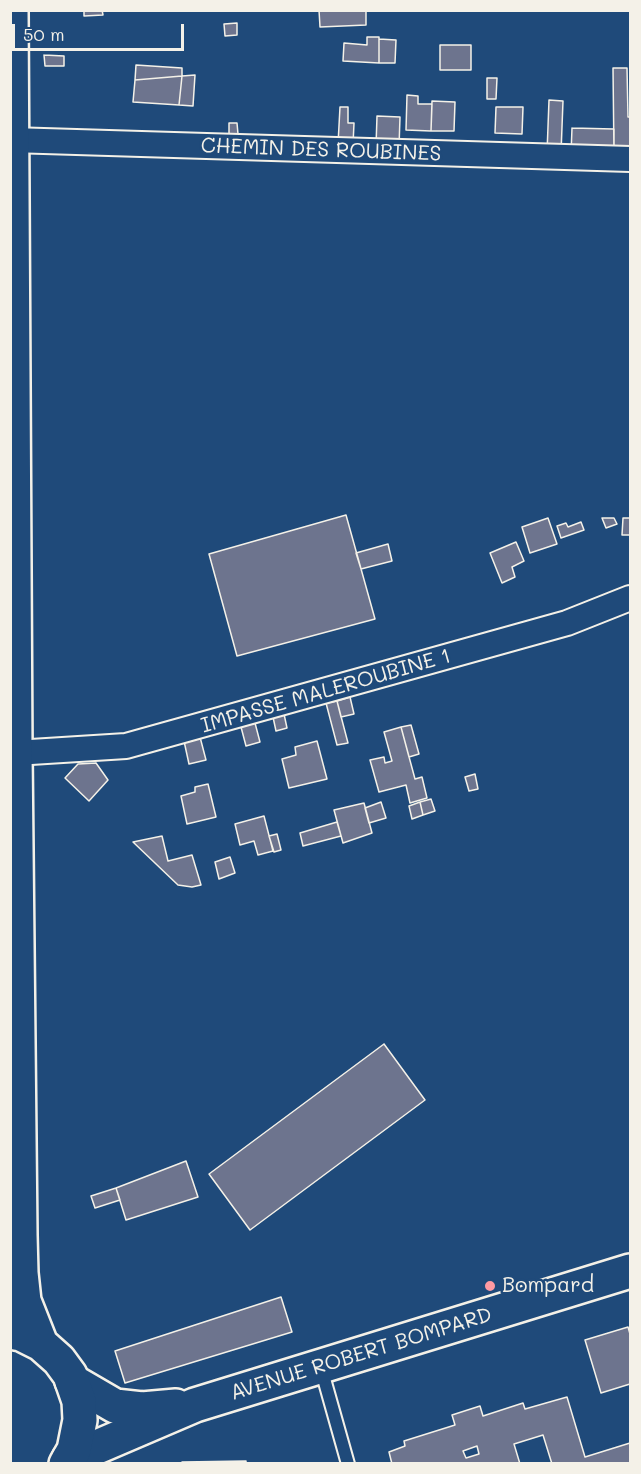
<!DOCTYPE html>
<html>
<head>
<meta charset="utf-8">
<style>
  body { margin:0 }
  #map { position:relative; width:641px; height:1474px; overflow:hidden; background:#1f4a7a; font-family:Mali,sans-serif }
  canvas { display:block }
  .frame { position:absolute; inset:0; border:12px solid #f4f1e8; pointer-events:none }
  .scale { position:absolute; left:12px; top:24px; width:172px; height:27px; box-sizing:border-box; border:3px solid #f4f1e8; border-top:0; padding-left:8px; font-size:18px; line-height:21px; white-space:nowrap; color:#f4f1e8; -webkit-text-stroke:4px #1f4a7a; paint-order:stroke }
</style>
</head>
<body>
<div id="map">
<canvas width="641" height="1474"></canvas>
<div class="frame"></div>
<div class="scale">50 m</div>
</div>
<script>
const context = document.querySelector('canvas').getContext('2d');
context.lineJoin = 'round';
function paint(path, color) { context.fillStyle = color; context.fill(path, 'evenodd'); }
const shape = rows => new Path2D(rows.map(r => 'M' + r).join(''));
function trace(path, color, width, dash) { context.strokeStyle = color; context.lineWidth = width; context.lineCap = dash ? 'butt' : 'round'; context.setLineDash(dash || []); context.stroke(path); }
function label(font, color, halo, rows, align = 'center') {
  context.font = font + ' Mali,sans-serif'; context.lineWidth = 5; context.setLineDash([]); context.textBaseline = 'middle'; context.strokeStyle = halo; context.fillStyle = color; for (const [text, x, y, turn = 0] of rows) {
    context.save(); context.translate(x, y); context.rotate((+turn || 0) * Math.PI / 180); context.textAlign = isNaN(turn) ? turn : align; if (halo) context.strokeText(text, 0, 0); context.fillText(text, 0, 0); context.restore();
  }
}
const building = shape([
  [84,10,102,10,103,15,84,16,84,10],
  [319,10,366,10,366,25,320,27,319,10],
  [237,23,237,35,225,36,224,24,237,23],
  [367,37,379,37,379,63,343,61,344,43,367,45,367,37],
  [379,39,396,40,395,63,379,63,379,39],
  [440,45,471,45,471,70,440,70,440,45],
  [44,55,64,56,64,66,45,66,44,55],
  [136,65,182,68,182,76,135,80,136,65],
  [613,68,627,68,628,117,630,117,630,157,614,156,613,68],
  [195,75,193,106,179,105,182,76,195,75],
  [182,76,179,105,133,102,135,80,182,76],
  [487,78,497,78,496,99,487,99,487,78],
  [407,95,418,96,418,104,432,104,431,131,406,130,407,95],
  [549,100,563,101,561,153,547,153,549,100],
  [432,101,455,102,454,131,431,131,432,101],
  [340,107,348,107,348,123,354,123,353,145,338,144,340,107],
  [496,107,523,107,522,134,495,133,496,107],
  [377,116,400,117,399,147,376,146,377,116],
  [229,123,237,123,238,134,229,134,229,123],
  [572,128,614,129,614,156,571,154,572,128],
  [346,515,375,619,237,656,209,554,346,515],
  [548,518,557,544,530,553,522,527,548,518],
  [602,518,614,518,617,524,606,528,602,518],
  [623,518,630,518,630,535,622,535,623,518],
  [581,522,584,530,561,538,557,526,566,523,568,527,581,522],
  [516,542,524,561,512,567,515,577,502,583,490,553,516,542],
  [388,544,392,561,361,569,356,553,388,544],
  [350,697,354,714,341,717,337,701,350,697],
  [337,701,348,743,337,745,326,703,337,701],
  [284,714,287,728,276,731,273,717,284,714],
  [255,723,260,742,246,746,241,727,255,723],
  [411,725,419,754,409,757,401,727,411,725],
  [401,727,415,779,422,777,427,798,410,803,406,785,379,792,370,760,384,757,385,763,392,761,384,732,401,727],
  [200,737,206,760,189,764,184,741,200,737],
  [317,741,327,779,289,788,282,759,296,755,295,747,317,741],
  [96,763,108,780,89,801,65,778,78,764,96,763],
  [475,774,478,789,469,791,465,777,475,774],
  [208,784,216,817,187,824,181,796,195,792,195,787,208,784],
  [431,799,435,811,423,815,420,802,431,799],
  [381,802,386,818,369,823,365,808,381,802],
  [420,802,423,815,412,819,409,806,420,802],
  [364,803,372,833,343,843,334,810,364,803],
  [264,816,273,851,258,855,254,841,240,845,235,824,264,816],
  [337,822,341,836,303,846,300,833,337,822],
  [277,834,281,850,274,852,269,836,277,834],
  [162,836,168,861,192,855,201,885,192,887,178,885,133,842,162,836],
  [230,857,235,873,219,879,215,862,230,857],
  [384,1044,425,1100,250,1230,209,1174,384,1044],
  [186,1161,198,1197,126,1220,116,1188,186,1161],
  [116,1188,120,1200,95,1208,91,1196,116,1188],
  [281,1297,292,1332,125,1383,115,1351,281,1297],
  [628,1327,630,1334,630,1384,601,1393,585,1340,628,1327],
  [567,1397,585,1457,630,1443,630,1464,552,1464,543,1435,514,1444,520,1464,392,1464,389,1452,405,1446,404,1441,455,1425,452,1415,480,1406,483,1416,523,1403,525,1409,567,1397],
  [477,1446,479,1454,466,1458,463,1451,477,1446],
  [246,1461,246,1464,182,1464,182,1462,246,1461]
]);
paint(building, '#6d748e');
trace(building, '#f4f1e8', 1.5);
const lane = shape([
  [321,1368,348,1464]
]);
const street = shape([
  [11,140,630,159],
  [15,753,126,746,567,623,630,598]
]);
const secondary = shape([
  [72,1381,115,1406,142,1409,176,1406],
  [69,1459,195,1405,630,1271]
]);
const primary = shape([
  [11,10,15,753,20,1235,21,1273,24,1301,41,1344],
  [10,1332,21,1334,41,1344,59,1360,70,1375,79,1401,80,1420,74,1450,66,1464]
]);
trace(lane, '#f4f1e8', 16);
trace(street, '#f4f1e8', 28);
trace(secondary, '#f4f1e8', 38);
trace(primary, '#f4f1e8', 38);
trace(lane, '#1f4a7a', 12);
trace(street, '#1f4a7a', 24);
trace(secondary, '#1f4a7a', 33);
trace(primary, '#1f4a7a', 33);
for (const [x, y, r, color] of [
  [490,1286,6,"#ff9aa2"]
]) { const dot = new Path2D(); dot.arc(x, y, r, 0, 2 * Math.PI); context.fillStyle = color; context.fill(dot); trace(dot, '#1f4a7a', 2); }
label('21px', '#f4f1e8', '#1f4a7a', [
  ["CHEMIN DES ROUBINES",321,150,2],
  ["IMPASSE MALEROUBINE 1",326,691,-16],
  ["AVENUE ROBERT BOMPARD",361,1354,-17]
]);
label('21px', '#f4f1e8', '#1f4a7a', [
  ["Bompard",502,1286]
], 'left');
</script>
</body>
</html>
